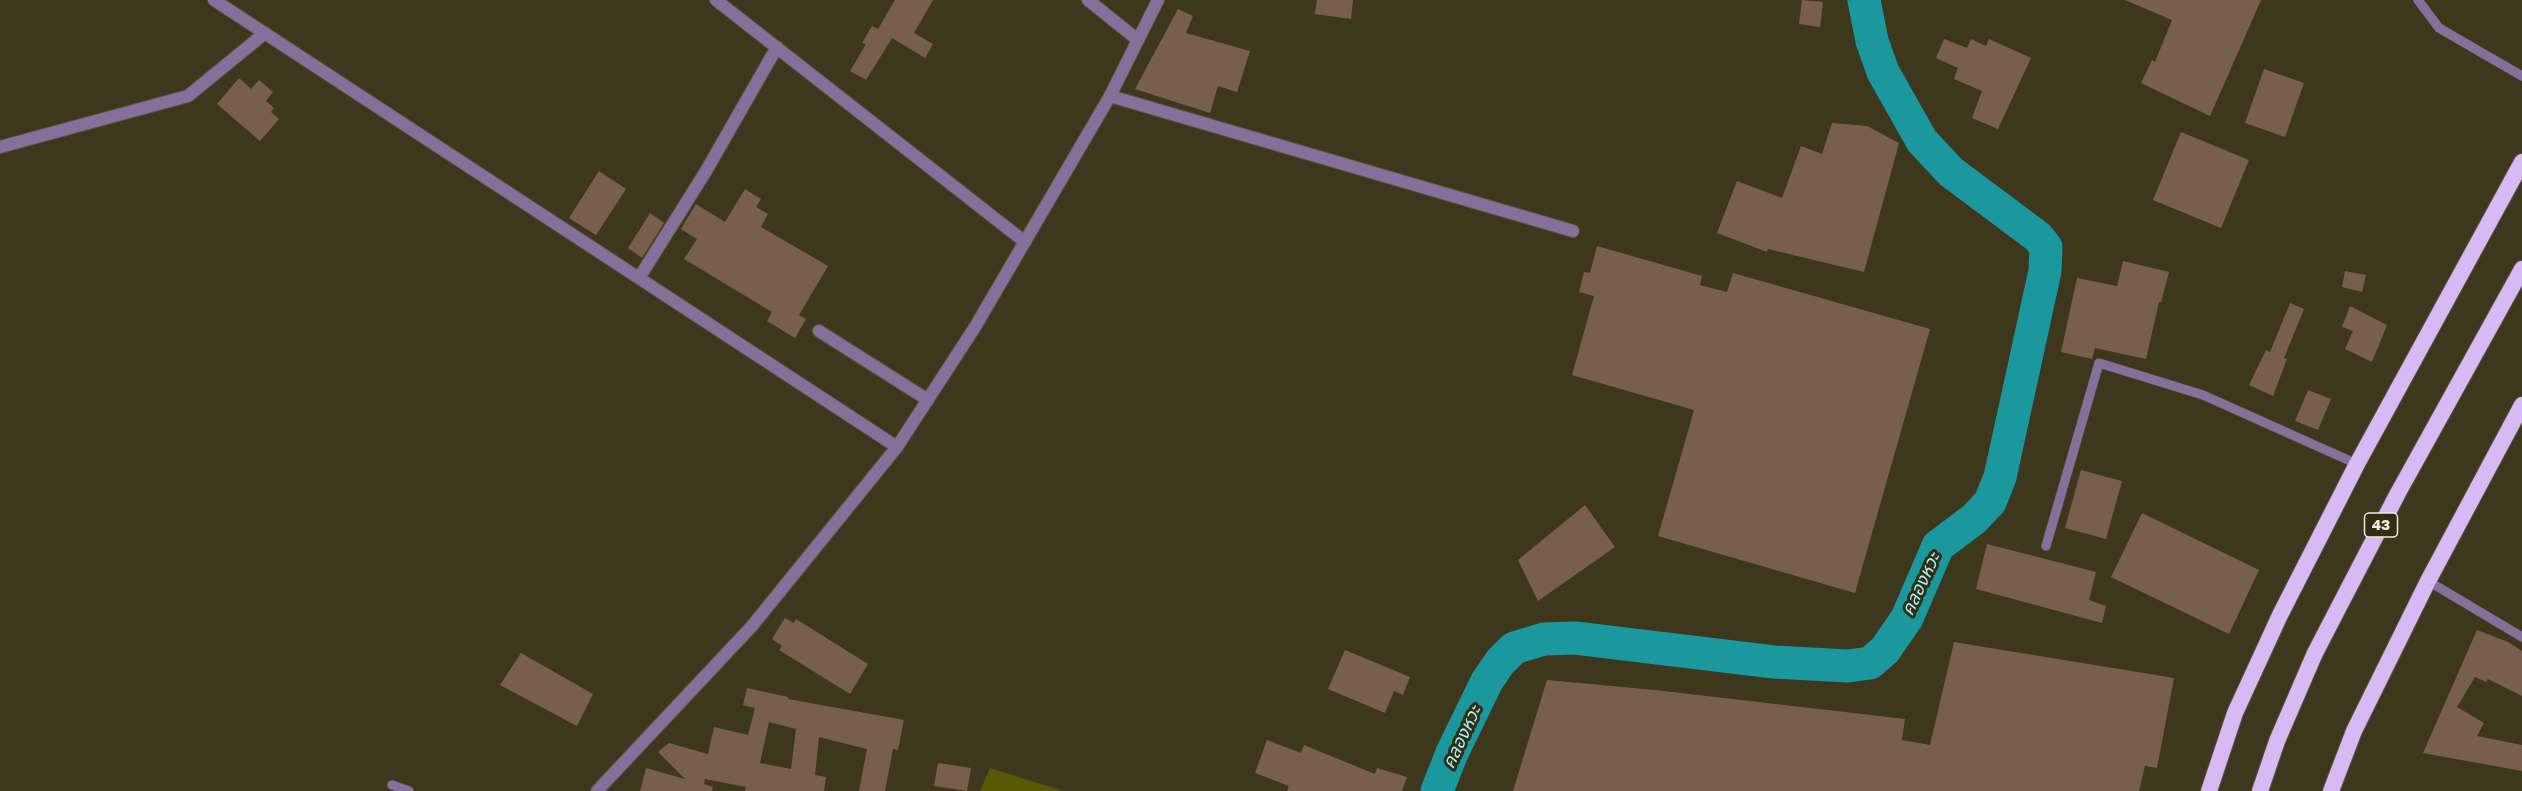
<!DOCTYPE html>
<html>
<head>
<meta charset="utf-8">
<style>
  body { margin:0 }
  canvas { display:block; background:#3d371d }
</style>
</head>
<body>
<canvas width="2522" height="791"></canvas>
<script>
const context = document.querySelector('canvas').getContext('2d');
context.lineJoin = 'round';
function paint(path, color) { context.fillStyle = color; context.fill(path, 'evenodd'); }
const shape = rows => new Path2D(rows.map(r => 'M' + r).join(''));
function trace(path, color, width, dash) { context.strokeStyle = color; context.lineWidth = width; context.lineCap = dash ? 'butt' : 'round'; context.setLineDash(dash || []); context.stroke(path); }
function label(font, color, halo, rows, align = 'center') {
  context.font = font + ' "Golos Text","Noto Sans Thai",sans-serif'; context.lineWidth = 6; context.setLineDash([]); context.textBaseline = 'middle'; context.strokeStyle = halo; context.fillStyle = color; for (const [text, x, y, turn = 0] of rows) {
    context.save(); context.translate(x, y); context.rotate((+turn || 0) * Math.PI / 180); context.textAlign = isNaN(turn) ? turn : align; if (halo) context.strokeText(text, 0, 0); context.fillText(text, 0, 0); context.restore();
  }
}
paint(shape([
  [990,768,1063,791,980,791]
]), '#585905');
trace(shape([
  [1437,791,1452,753,1487,681,1500,662,1514,648,1544,639,1575,638,1774,662,1848,666,1870,663,1885,650,1907,618,1938,546,1974,519,1990,502,2000,477,2045,271,2046,247,2038,237,1951,172,1922,141,1883,72,1872,41,1864,0]
]), '#1b979e', 33);
paint(shape([
  [895,0,933,0,914,33,933,44,925,58,892,38,866,80,850,71,866,44,862,43,872,26,878,29],
  [1317,0,1353,0,1351,19,1315,14],
  [1802,0,1823,2,1820,27,1799,24],
  [2125,0,2261,0,2210,116,2141,83,2152,60,2155,62,2172,20],
  [1178,9,1193,16,1186,33,1250,51,1237,92,1218,86,1210,113,1135,89],
  [1944,39,1967,48,1971,39,1986,46,1989,39,2031,58,1998,129,1972,118,1982,91,1954,79,1958,68,1936,58],
  [2264,69,2304,83,2285,137,2245,123],
  [239,78,251,89,259,80,273,92,266,101,274,108,271,112,279,119,260,141,217,104],
  [1832,123,1867,126,1899,143,1864,272,1768,249,1767,252,1717,233,1737,181,1782,198,1801,146,1822,154],
  [2181,132,2249,160,2221,228,2153,200],
  [599,171,626,189,596,235,569,218],
  [745,189,761,199,756,207,768,214,761,227,828,266,799,315,806,319,795,338,767,321,772,312,684,259,697,239,681,229,696,204,725,222],
  [650,213,664,223,642,258,628,248],
  [1597,246,1702,276,1700,285,1727,292,1733,273,1930,329,1855,593,1658,536,1694,410,1572,375,1594,296,1579,292,1584,272,1590,273],
  [2123,261,2169,272,2161,302,2159,302,2146,359,2095,348,2092,359,2061,352,2077,278,2117,286],
  [2345,271,2366,275,2362,292,2342,287],
  [2290,303,2304,309,2284,358,2287,359,2273,396,2249,385,2266,350,2270,352],
  [2350,306,2387,325,2372,362,2345,349,2353,331,2342,327],
  [2308,390,2331,399,2318,430,2295,421],
  [2081,470,2122,481,2106,539,2065,528],
  [1585,505,1615,547,1538,601,1518,560],
  [2142,513,2259,570,2229,634,2111,577],
  [1987,544,2096,572,2089,600,2106,606,2102,623,1976,589],
  [785,618,794,623,796,619,868,664,850,694,779,650,782,646,772,639],
  [2477,630,2508,642,2522,651,2522,696,2488,679,2486,682,2475,677,2457,707,2484,723,2477,736,2522,745,2522,771,2423,753],
  [1954,642,2174,678,2157,768,2145,766,2139,791,1513,791,1547,680,1655,690,1905,719,1902,740,1930,745],
  [1345,650,1410,677,1403,695,1394,691,1385,713,1328,689],
  [521,653,593,694,577,726,500,685],
  [747,688,788,697,788,699,904,720,898,750,893,749,885,791,859,791,867,749,819,737,815,775,826,777,824,791,745,791,746,787,705,779,704,784,713,787,712,791,640,791,646,768,685,779,658,752,669,743,708,754,714,727,748,735,755,708,743,705],
  [769,722,796,729,791,769,760,763],
  [1267,740,1301,753,1304,745,1375,774,1377,768,1407,777,1402,791,1287,791,1289,786,1255,773],
  [938,763,971,768,967,791,934,786]
]), '#785f4d');
const service = shape([
  [2418,0,2439,28,2522,76],
  [2046,546,2099,363,2203,395,2357,464],
  [2428,581,2522,637],
  [392,785,409,791]
]);
const minor = shape([
  [214,0,897,447],
  [716,0,1025,242],
  [1088,0,1138,40],
  [1110,96,1573,231],
  [0,147,188,96,265,33],
  [639,278,706,171,777,47],
  [819,331,928,400]
]);
const tertiary = shape([
  [597,791,752,626,897,447,975,327,1110,96,1158,0]
]);
const trunk = shape([
  [2209,791,2235,713,2280,615,2357,464,2522,162],
  [2260,791,2277,741,2315,653,2398,493,2522,269],
  [2331,791,2354,731,2428,581,2522,405]
]);
trace(service, '#59543b', 10);
trace(minor, '#59543b', 14);
trace(tertiary, '#59543b', 14);
trace(trunk, '#59543b', 18);
trace(service, '#856f9b', 9);
trace(minor, '#856f9b', 12);
trace(tertiary, '#856f9b', 12);
trace(trunk, '#d7baf4', 16);
for (const [x, y, w] of [
  [2381,525,33]
]) { const box = new Path2D(); box.roundRect(x - w / 2, y - 12, w, 24, 4.5); context.fillStyle = '#322d13'; context.fill(box); trace(box, '#eeebdb', 1.5); }
label('bold 15px', '#eeebdb', null, [
  ["43",2381,525]
]);
label('italic 18px', '#a5f4fa', '#322d13', [
  ["คลองหวะ",1921,584,-65],
  ["คลองหวะ",1462,737,-65]
]);
</script>
</body>
</html>
